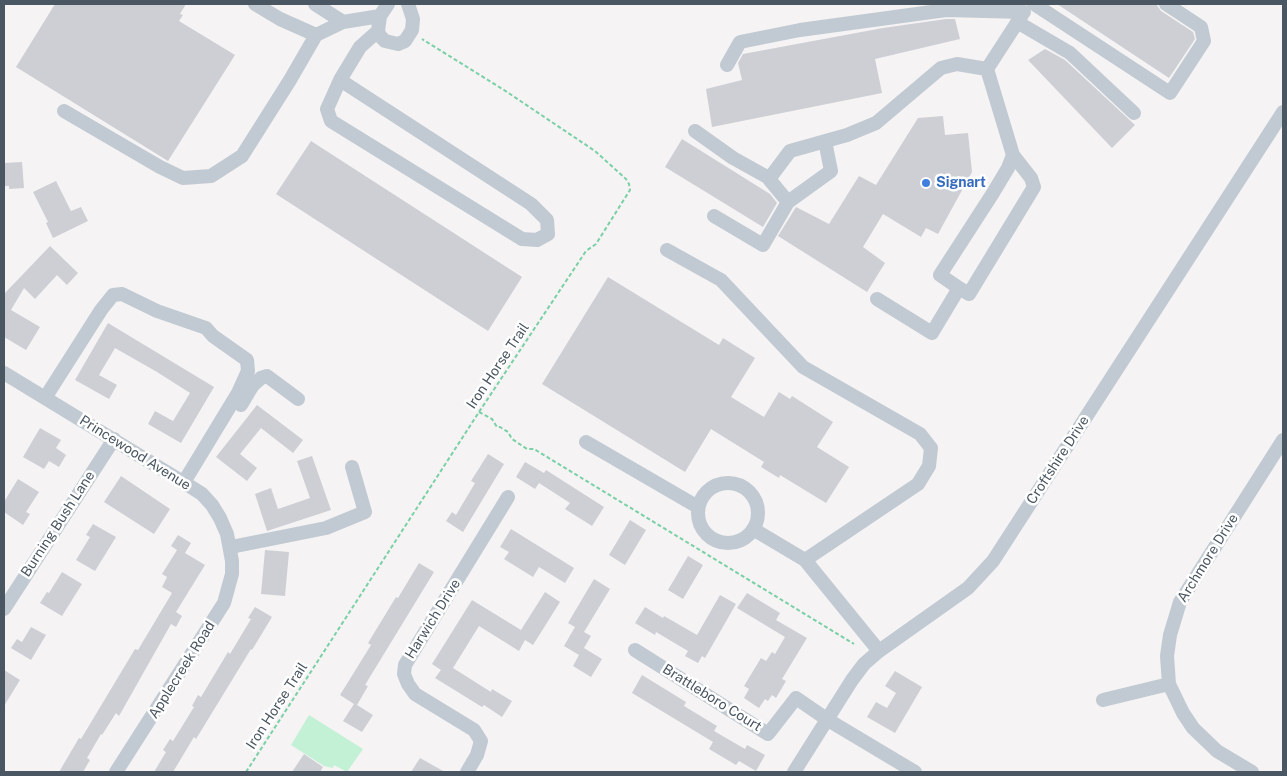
<!DOCTYPE html>
<html>
<head>
<meta charset="utf-8">
<style>
  body { margin:0 }
  #map { position:relative; width:1287px; height:776px; overflow:hidden; background:#f5f3f3; font-family:"Public Sans",sans-serif }
  canvas { display:block }
  .frame { position:absolute; inset:0; border:5px solid #4a5661; pointer-events:none }
</style>
</head>
<body>
<div id="map">
<canvas width="1287" height="776"></canvas>
<div class="frame"></div>
</div>
<script>
const context = document.querySelector('canvas').getContext('2d');
context.lineJoin = 'round';
function paint(path, color) { context.fillStyle = color; context.fill(path, 'evenodd'); }
const shape = rows => new Path2D(rows.map(r => 'M' + r).join(''));
function trace(path, color, width, dash) { context.strokeStyle = color; context.lineWidth = width; context.lineCap = dash ? 'butt' : 'round'; context.setLineDash(dash || []); context.stroke(path); }
function label(font, color, halo, rows, align = 'center') {
  context.font = font + ' "Public Sans",sans-serif'; context.lineWidth = 5; context.setLineDash([]); context.textBaseline = 'middle'; context.strokeStyle = halo; context.fillStyle = color; for (const [text, x, y, turn = 0] of rows) {
    context.save(); context.translate(x, y); context.rotate((+turn || 0) * Math.PI / 180); context.textAlign = isNaN(turn) ? turn : align; if (halo) context.strokeText(text, 0, 0); context.fillText(text, 0, 0); context.restore();
  }
}
paint(shape([
  [309,715,363,749,347,772,334,765,333,768,324,766,291,745]
]), '#c3f1d5');
paint(shape([
  [55,4,186,4,180,14,183,15,179,21,235,55,168,161,16,67],
  [1057,4,1156,4,1161,11,1193,32,1195,39,1169,78],
  [946,19,955,19,960,39,875,59,882,93,712,127,706,89,742,80,738,63,743,54,883,28],
  [1045,49,1065,60,1135,125,1112,148,1028,60],
  [943,116,945,135,968,133,972,172,938,234,926,228,921,237,883,214,863,247,885,263,867,292,778,236,796,207,829,224,859,176,876,185,918,118],
  [682,139,770,194,777,203,763,227,665,167],
  [311,141,522,277,488,331,276,194],
  [22,162,24,188,9,189,9,186,4,186,4,163],
  [56,181,71,211,81,207,88,221,53,238,46,223,48,222,33,192],
  [50,246,78,273,67,285,57,275,35,299,24,288,11,310,40,327,26,350,4,337,4,294],
  [608,277,719,345,723,338,755,358,731,397,764,417,779,392,790,399,792,396,833,422,817,447,849,467,826,503,780,475,779,478,761,467,764,462,711,429,685,472,542,384],
  [108,323,214,387,181,443,148,424,155,411,173,421,190,393,157,372,115,348,99,375,117,385,109,399,75,380],
  [257,405,303,440,293,453,261,428,240,454,257,468,247,481,216,457],
  [40,428,61,440,56,448,66,455,59,467,49,461,44,469,23,457],
  [488,454,504,464,463,532,446,521,452,512,456,515,475,483,471,481],
  [312,456,331,510,267,531,255,494,271,488,278,509,310,498,297,461],
  [525,462,544,473,546,470,604,507,592,526,565,509,570,503,539,483,535,489,516,477],
  [121,476,170,509,154,534,104,502],
  [18,479,39,492,26,512,30,514,23,525,4,512,4,502],
  [630,520,646,530,625,565,609,555],
  [93,524,116,537,95,571,76,560,90,537,86,535],
  [511,529,574,568,565,583,539,567,533,577,504,559,509,552,500,547],
  [178,535,191,543,185,553,205,565,176,612,182,616,176,627,171,624,119,716,116,713,102,735,101,734,87,758,90,760,83,772,59,772,79,738,81,739,135,649,138,650,172,593,162,587,167,577,162,574,177,550,171,546],
  [265,550,289,552,285,596,261,594],
  [688,556,703,565,683,599,668,590],
  [419,563,434,572,365,685,368,686,357,705,373,715,362,732,343,721,354,704,340,695,371,645,368,643,396,597,398,598],
  [62,572,82,584,62,616,40,603,47,592,49,593],
  [594,579,610,589,584,632,591,636,584,648,602,659,591,677,573,666,579,655,564,646,575,627,568,623],
  [545,592,560,602,533,645,525,640,519,651,479,626,453,668,491,692,492,689,512,701,502,717,484,705,482,707,435,678,441,670,432,664,472,600,521,630],
  [747,593,780,613,776,620,807,638,782,679,786,681,776,698,772,695,768,701,765,699,759,708,744,698,749,689,744,686,761,658,766,661,772,652,775,654,785,637,737,608],
  [720,595,736,604,705,658,702,656,698,663,685,656,688,651,656,632,655,635,635,623,645,607,663,618,664,616,697,635],
  [255,607,272,617,252,650,251,649,196,739,194,737,173,772,154,772,166,752,163,750,170,739,173,741,194,707,192,706,198,695,201,697,228,652,230,654,251,619,248,618],
  [31,627,46,635,31,660,11,648,17,639,22,642],
  [4,670,20,680,4,706],
  [895,671,922,687,895,733,867,717,876,702,887,708,896,693,885,686],
  [642,675,686,702,684,706,717,726,714,731,745,749,747,745,765,755,756,771,739,761,736,765,709,749,713,742,632,693],
  [304,754,323,767,320,772,292,772],
  [420,758,445,772,411,772]
]), '#cdcfd5');
trace(shape([
  [479,412,492,419,497,427,500,427,508,432,512,439,527,449,534,449,854,644],
  [246,772,479,412,586,251,596,244,630,190,629,184,626,179,595,151,504,90,422,39]
]), '#7ad0a6', 2, [4, 2.5]);
trace(shape([
  [255,4,280,19,316,35],
  [315,4,343,22],
  [388,4,380,16,378,31,380,36,385,41,398,44,405,41,412,30,413,19,408,4],
  [1034,4,1170,93,1204,41,1201,27,1166,4],
  [1017,22,1070,53,1134,113],
  [727,65,740,42,800,30,946,10,1024,12],
  [987,69,1022,15],
  [340,80,531,204,547,220,548,234,537,240,522,239,331,121,327,109,340,80,360,47,378,31],
  [64,111,160,167,183,178,211,176,242,156,290,80,316,35,343,22,380,16],
  [695,131,733,158,769,178],
  [788,202,831,171,825,141],
  [714,216,763,245,788,202,769,179,790,151,847,135,876,123,941,68,957,64,987,69],
  [667,250,721,280,803,367,920,434,931,448,929,466,918,484,805,560],
  [959,288,969,294,1034,187,1031,178,1013,155,987,69],
  [877,299,932,333,959,288,940,275,993,193,1008,168,1013,155],
  [4,373,191,487,202,494,212,505,220,518,227,534,232,561,232,574,224,603,116,772],
  [45,398,101,310,113,295,122,294,157,311,206,328,213,336,247,360,248,371,238,393,184,482],
  [241,405,253,385,261,378,267,376,298,399],
  [586,442,698,507],
  '698 513a30 30 0 1 1 60 0a30 30 0 1 1-60 0Z',
  [753,529,805,560,879,651],
  [231,547,326,528,365,512,352,467],
  [4,609,114,439],
  [635,650,768,734,796,698,828,720,915,772],
  [1103,700,1169,684],
  [467,772,477,755,481,741,474,730,415,694,408,684,404,674,405,665,508,497],
  [794,772,852,680,864,664,879,651,968,588,993,561,1283,112],
  [1252,772,1217,751,1193,728,1183,713,1169,684,1167,656,1170,635,1180,602,1283,440]
]), '#c1cad2', 14);
for (const [x, y, r, color] of [
  [926,183,5,"#3f7fe0"]
]) { const dot = new Path2D(); dot.arc(x, y, r, 0, 2 * Math.PI); context.fillStyle = color; context.fill(dot); trace(dot, '#fff', 2); }
label('bold 14px', '#366cbe', '#fff', [
  ["Signart",936,183]
], 'left');
label('14px', '#4a5661', '#fff', [
  ["Iron Horse Trail",498,366,-56],
  ["Princewood Avenue",135,453,32],
  ["Croftshire Drive",1058,460,-57],
  ["Burning Bush Lane",58,524,-57],
  ["Archmore Drive",1208,558,-58],
  ["Harwich Drive",433,619,-58],
  ["Applecreek Road",182,670,-58],
  ["Brattleboro Court",712,698,32],
  ["Iron Horse Trail",277,706,-57]
]);
</script>
</body>
</html>
